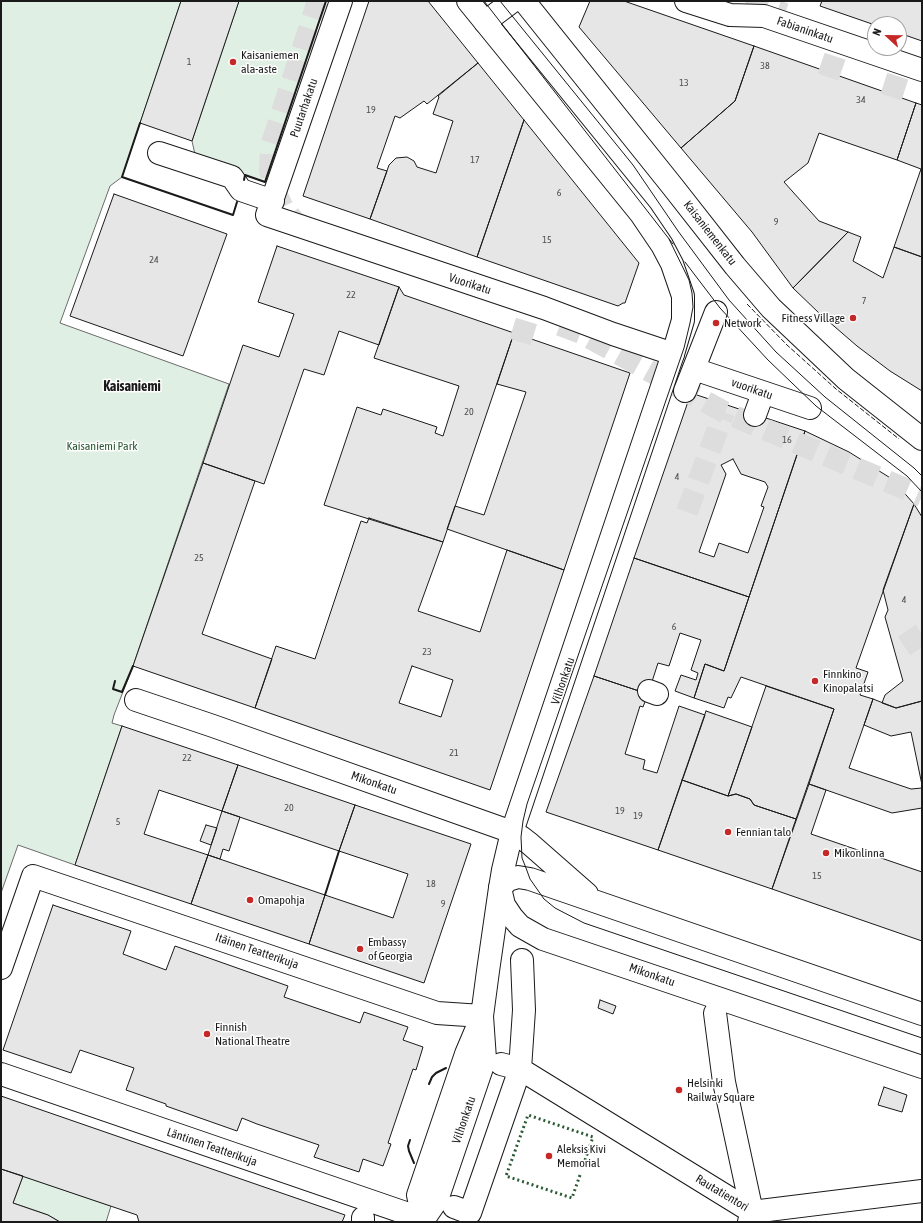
<!DOCTYPE html>
<html>
<head>
<meta charset="utf-8">
<style>
  body { margin:0 }
  #map { position:relative; width:923px; height:1223px; overflow:hidden; background:#fff; font-family:"Asap Condensed",sans-serif }
  canvas { display:block }
  .frame { position:absolute; inset:0; border:2px solid #1a1a1a; pointer-events:none }
  .north { position:absolute; left:867px; top:16px; width:40px; height:40px; box-sizing:border-box; background:#fff; border:1px solid #a3a3a3; border-radius:50%; rotate:292deg; font-size:11px; font-weight:700; line-height:16px; text-align:center; color:#1a1a1a }
  .north::after { content:''; display:block; margin:auto; width:14px; height:18px; background:#c62828; clip-path:polygon(50% 0,100% 100%,50% 72%,0 100%) }
</style>
</head>
<body>
<div id="map">
<canvas width="923" height="1223"></canvas>
<div class="frame"></div>
<div class="north">N</div>
</div>
<script>
const context = document.querySelector('canvas').getContext('2d');
context.lineJoin = 'round';
function paint(path, color) { context.fillStyle = color; context.fill(path, 'evenodd'); }
const shape = rows => new Path2D(rows.map(r => 'M' + r).join(''));
function trace(path, color, width, dash) { context.strokeStyle = color; context.lineWidth = width; context.lineCap = dash ? 'butt' : 'round'; context.setLineDash(dash || []); context.stroke(path); }
function label(font, color, halo, rows, align = 'center') {
  context.font = font + ' "Asap Condensed",sans-serif'; context.lineWidth = 3; context.setLineDash([]); context.textBaseline = 'middle'; context.strokeStyle = halo; context.fillStyle = color; for (const [text, x, y, turn = 0] of rows) {
    context.save(); context.translate(x, y); context.rotate((+turn || 0) * Math.PI / 180); context.textAlign = isNaN(turn) ? turn : align; if (halo) context.strokeText(text, 0, 0); context.fillText(text, 0, 0); context.restore();
  }
}
const green = shape([
  [1,1,181,1,122,177,110,186,60,323,229,384,133,666,114,715,112,723,122,726,75,865,18,845,1,893,1,1],
  [239,1,326,1,265,182,196,159,192,141,239,1],
  [23,1176,111,1206,106,1222,60,1222,48,1215,13,1203,23,1176]
]);
paint(green, '#e0efe3');
trace(green, '#6a6a6a', 1);
const building = shape([
  [181,1,239,1,192,141,140,123,181,1],
  [369,1,428,1,478,63,427,104,424,101,400,118,395,116,377,168,387,171,370,219,303,196,369,1],
  [590,1,624,1,754,46,735,101,681,148,579,27,590,1],
  [822,1,922,1,922,41,899,33,899,24,875,25,820,6,822,1],
  [754,46,916,103,897,160,819,133,808,163,784,182,819,221,848,232,793,288,752,232,681,148,735,101,754,46],
  [478,63,524,120,477,257,370,219,389,165,396,158,407,157,414,161,417,167,436,173,453,121,433,114,439,97,438,96,478,63],
  [916,103,922,105,922,257,894,247,921,169,897,160,916,103],
  [524,120,639,263,625,303,623,303,618,306,477,257,524,120],
  [114,194,227,234,183,356,70,316,114,194],
  [848,232,861,237,853,261,883,278,894,247,922,257,922,391,890,371,857,346,820,314,793,288,848,232],
  [277,246,399,287,379,345,339,331,324,375,304,369,264,484,203,463,243,345,279,357,294,314,258,302,277,246],
  [399,287,404,295,514,333,443,542,324,505,357,407,381,415,383,409,437,427,435,433,443,436,459,386,374,358,399,287],
  [514,333,630,373,564,570,447,529,455,506,484,515,526,392,497,384,514,333],
  [691,393,805,431,749,597,634,558,691,393],
  [733,459,741,474,765,482,768,487,761,506,764,507,748,553,719,543,714,557,699,552,726,474,721,465,733,459],
  [805,431,849,452,892,479,914,504,856,668,868,672,860,695,873,699,849,768,911,789,922,788,922,808,892,813,809,784,834,709,741,677,731,698,728,697,724,708,694,698,705,664,724,671,805,431],
  [203,463,255,481,202,634,272,659,255,708,133,666,203,463],
  [914,504,922,517,922,701,896,708,882,703,885,695,903,681,885,617,888,610,883,590,914,504],
  [369,518,443,542,418,611,480,632,507,550,564,570,490,790,255,708,276,646,315,659,361,521,367,523,369,518],
  [412,666,453,680,441,717,399,703,412,666],
  [634,558,749,597,724,671,705,664,694,698,675,691,681,675,696,680,698,673,691,670,701,640,680,633,669,666,658,663,648,694,594,676,634,558],
  [594,676,648,694,643,707,640,706,625,754,645,760,643,769,657,773,679,706,705,715,658,850,546,812,594,676],
  [766,686,834,709,796,819,754,805,750,799,736,794,728,796,766,686],
  [873,699,896,708,922,701,922,785,911,732,891,736,864,725,873,699],
  [706,711,752,727,728,796,682,780,706,711],
  [122,726,238,765,222,811,159,790,144,834,208,855,191,904,75,865,122,726],
  [238,765,355,805,339,851,222,811,238,765],
  [682,780,728,796,736,794,750,799,754,805,796,819,772,889,658,850,682,780],
  [809,784,826,790,811,834,922,872,922,941,772,889,809,784],
  [355,805,471,844,424,983,309,944,325,895,393,918,408,874,339,851,355,805],
  [222,811,240,817,229,851,223,849,220,859,208,855,222,811],
  [206,825,217,828,211,845,200,841,206,825],
  [208,855,325,895,309,944,191,904,208,855],
  [53,905,131,931,123,954,166,970,175,946,288,986,284,997,360,1023,364,1012,408,1027,403,1040,423,1047,416,1070,413,1069,388,1143,391,1144,383,1166,363,1159,359,1172,314,1157,319,1145,257,1124,242,1118,237,1131,166,1106,166,1104,126,1090,134,1068,80,1050,71,1073,3,1050,53,905],
  [600,1000,616,1006,613,1014,598,1008,600,1000],
  [884,1087,907,1095,902,1112,878,1105,884,1087],
  [1,1096,345,1215,342,1222,139,1222,137,1215,1,1169,1,1096],
  [1,1169,23,1176,13,1203,48,1215,60,1222,1,1222,1,1169]
]);
paint(building, '#e6e6e6');
trace(building, '#1a1a1a', 1);
trace(shape([
  [746,1,785,14],
  [828,77,843,33],
  [891,97,905,54],
  [307,228,295,222,283,208,274,189,270,170,271,146,318,1],
  [560,325,581,333,724,412,922,496],
  [520,342,529,313],
  [687,512,724,412],
  [904,646,922,634]
]), '#ddd', 22, [22, 11]);
const minor = shape([
  [341,1,267,215,544,308,613,334,673,354],
  [686,1,730,15,764,16,922,70],
  [485,22,513,1],
  [159,153,232,177,241,190,273,201],
  [694,369,810,408],
  [685,391,716,312],
  [755,415,763,393],
  [649,691,657,694],
  [136,700,213,726,512,832,521,837,530,844,587,894],
  [1,968,33,876,437,1013,482,1016],
  [501,1064,520,1069,752,1212,724,1082,715,1013],
  [1,1074,423,1219],
  [454,1207,470,1213,520,1069,524,1010,522,960],
  [423,1219,418,1195,466,1054,480,1021],
  [363,1222,363,1218],
  [422,1222,437,1200,485,1059,482,1016,488,971,500,888,508,880,518,877,530,879,922,1014],
  [749,1222,752,1212,922,1191]
]);
const major = shape([
  [468,1,641,214,662,245,672,264,683,296,683,320,673,354,512,832,503,870,500,888,504,905,512,917,520,926,543,939,922,1067],
  [524,1,673,187,735,266,771,308,846,379,922,439]
]);
trace(minor, '#1a1a1a', 24);
trace(major, '#1a1a1a', 24);
trace(minor, '#fff', 22);
trace(major, '#fff', 22);
trace(shape([
  [484,1,673,244],
  [500,1,633,165,678,231,729,300,776,352,825,397,914,468,922,476],
  [669,239,689,280,692,293,693,307,690,323,684,348,527,804,523,821,521,837,522,858,526,868,530,879,544,899,555,908,584,923,922,1038],
  [685,262,720,308,768,360,816,406,907,476,922,492]
]), '#1a1a1a', 1);
trace(shape([
  [580,1175,572,1198,506,1176,528,1115,593,1137,585,1160]
]), '#2b5a34', 3, [2, 3]);
trace(shape([
  [747,304,787,345,836,389,899,439]
]), '#1a1a1a', 1, [5, 2]);
trace(shape([
  [140,123,122,177,233,215,237,202],
  [244,180,245,175,265,182,326,1],
  [115,681,113,689,122,692,133,666],
  [325,895,339,851],
  [429,1084,432,1077,436,1073,446,1068],
  [410,1140,408,1146,409,1151,414,1163]
]), '#1a1a1a', 2);
for (const [x, y, r, color] of [
  [233,62,4,"#c62828"],
  [853,318,4,"#c62828"],
  [716,323,4,"#c62828"],
  [815,681,4,"#c62828"],
  [728,832,4,"#c62828"],
  [826,853,4,"#c62828"],
  [250,900,4,"#c62828"],
  [360,949,4,"#c62828"],
  [207,1034,4,"#c62828"],
  [679,1090,4,"#c62828"],
  [549,1156,4,"#c62828"]
]) { const dot = new Path2D(); dot.arc(x, y, r, 0, 2 * Math.PI); context.fillStyle = color; context.fill(dot); trace(dot, '#fff', 1.5); }
label('10px', '#4d4d4d', null, [
  ["1",189,62],
  ["38",765,66],
  ["13",684,83],
  ["34",861,100],
  ["19",371,110],
  ["17",475,160],
  ["6",559,193],
  ["9",776,222],
  ["15",547,240],
  ["24",154,260],
  ["22",351,295],
  ["7",864,301],
  ["20",469,412],
  ["16",787,440],
  ["4",677,477],
  ["25",199,558],
  ["4",904,600],
  ["6",674,627],
  ["23",427,652],
  ["21",454,753],
  ["22",187,758],
  ["20",289,808],
  ["19",620,811],
  ["19",638,816],
  ["5",118,822],
  ["15",817,876],
  ["18",431,884],
  ["9",443,904]
]);
label('12px', '#1a1a1a', '#fff', [
  ["Fabianinkatu",805,30,19],
  ["Puutarhakatu",304,108,-71],
  ["Kaisaniemenkatu",710,233,52],
  ["Vuorikatu",470,284,18],
  ["vuorikatu",752,389,19],
  ["Vilhonkatu",563,681,-71],
  ["Mikonkatu",374,783,19],
  ["Itäinen Teatterikuja",257,951,19],
  ["Mikonkatu",652,975,19],
  ["Vilhonkatu",464,1120,-71],
  ["Läntinen Teatterikuja",212,1147,19],
  ["Rautatientori",722,1193,31]
]);
label('12px', '#1a1a1a', '#fff', [
  ["Kaisaniemen",241,55],
  ["ala-aste",241,69],
  ["Fitness Village",845,318,"right"],
  ["Network",724,323],
  ["Finnkino",823,674],
  ["Kinopalatsi",823,688],
  ["Fennian talo",736,832],
  ["Mikonlinna",834,853],
  ["Omapohja",258,900],
  ["Embassy",368,942],
  ["of Georgia",368,956],
  ["Finnish",215,1027],
  ["National Theatre",215,1041],
  ["Helsinki",687,1083],
  ["Railway Square",687,1097],
  ["Aleksis Kivi",557,1149],
  ["Memorial",557,1163]
], 'left');
label('12px', '#2b5a34', '#fff', [
  ["Kaisaniemi Park",102,446]
]);
label('bold 14px', '#1a1a1a', '#fff', [
  ["Kaisaniemi",132,387]
]);
</script>
</body>
</html>
